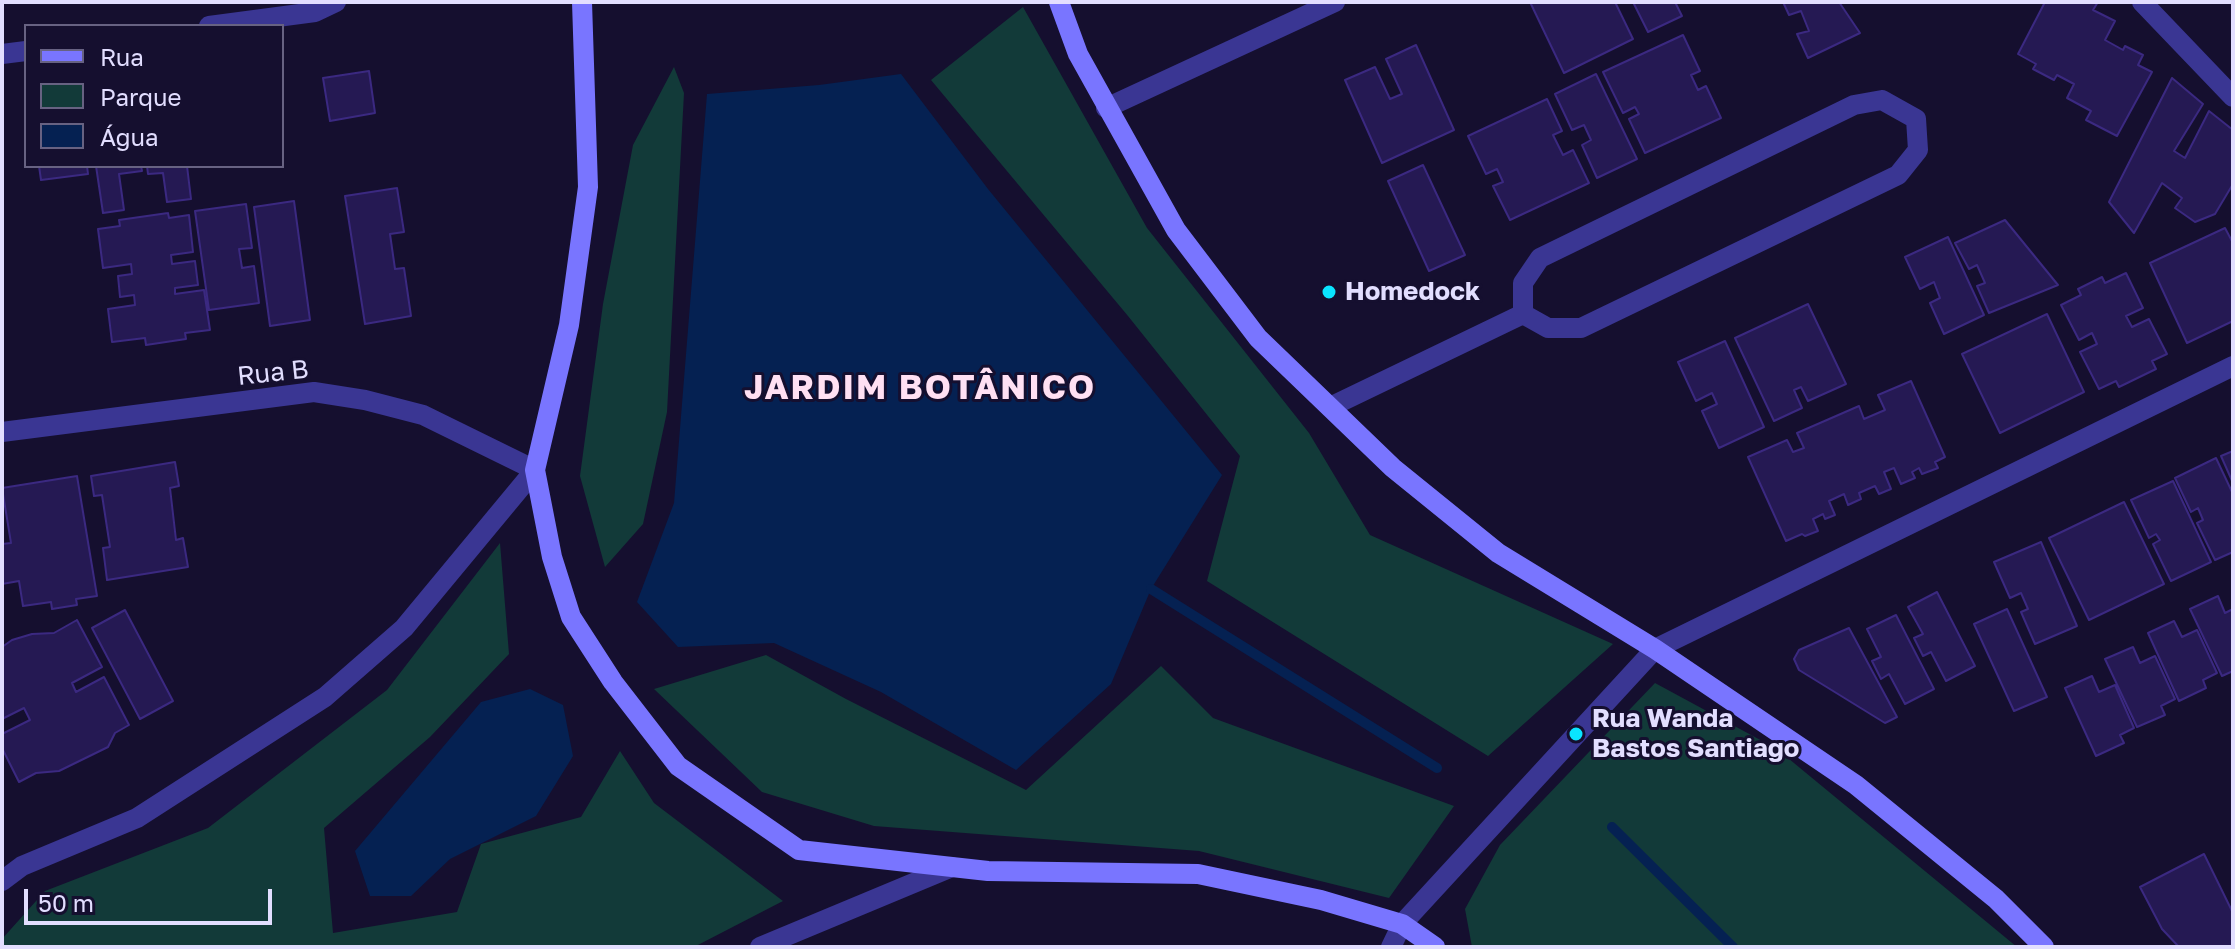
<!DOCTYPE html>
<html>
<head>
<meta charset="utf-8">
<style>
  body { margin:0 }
  #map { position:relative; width:2235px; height:949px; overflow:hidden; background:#150f2f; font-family:"Golos Text",sans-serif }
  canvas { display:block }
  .frame { position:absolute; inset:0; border:4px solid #e2deff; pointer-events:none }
  .legend { position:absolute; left:24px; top:24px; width:260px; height:144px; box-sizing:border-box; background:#150f2f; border:2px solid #676282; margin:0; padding:10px 14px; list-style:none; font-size:24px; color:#e2deff }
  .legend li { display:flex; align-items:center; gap:16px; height:40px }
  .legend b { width:40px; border:2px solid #676282 }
  .scale { position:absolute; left:24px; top:889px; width:248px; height:36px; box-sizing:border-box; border:4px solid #e2deff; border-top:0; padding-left:10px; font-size:24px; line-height:28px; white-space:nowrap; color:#e2deff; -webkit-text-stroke:6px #150f2f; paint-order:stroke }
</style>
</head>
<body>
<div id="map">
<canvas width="2235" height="949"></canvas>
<div class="frame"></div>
<ul class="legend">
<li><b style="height:10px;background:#7975ff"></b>Rua</li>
<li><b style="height:22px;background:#123a39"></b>Parque</li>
<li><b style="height:22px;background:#052152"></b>Água</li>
</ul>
<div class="scale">50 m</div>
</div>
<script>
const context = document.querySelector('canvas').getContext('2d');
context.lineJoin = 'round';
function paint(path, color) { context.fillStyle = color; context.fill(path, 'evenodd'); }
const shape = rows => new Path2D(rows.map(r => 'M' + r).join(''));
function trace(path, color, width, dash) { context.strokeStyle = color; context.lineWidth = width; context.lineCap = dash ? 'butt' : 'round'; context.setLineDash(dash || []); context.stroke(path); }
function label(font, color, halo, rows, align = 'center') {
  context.font = font + ' "Golos Text",sans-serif'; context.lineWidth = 6; context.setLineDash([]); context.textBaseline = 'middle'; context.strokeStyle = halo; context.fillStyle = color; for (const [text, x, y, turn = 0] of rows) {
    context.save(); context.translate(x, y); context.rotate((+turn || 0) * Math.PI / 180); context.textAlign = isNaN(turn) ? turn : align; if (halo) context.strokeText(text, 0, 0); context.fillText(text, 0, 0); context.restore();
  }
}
paint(shape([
  [1023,7,1147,228,1309,433,1370,535,1613,644,1488,756,1207,581,1240,456,1128,316,931,80],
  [674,67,684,93,667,412,643,524,605,567,580,476,603,304,633,145],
  [500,543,509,654,430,737,324,828,333,933,457,912,481,844,581,817,620,751,654,803,783,901,694,947,2,947,2,939,45,891,208,828,387,690],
  [766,655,846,699,1026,790,1161,666,1213,718,1454,806,1389,898,1199,851,874,826,762,792,654,689],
  [1655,683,1777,749,2017,947,1472,947,1465,909,1500,845]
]), '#123a39');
paint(shape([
  [901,74,988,189,1222,475,1151,589,1111,684,1016,770,881,692,774,643,678,647,637,602,674,503,707,94,819,85],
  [530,689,563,705,573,756,536,816,450,859,411,896,370,896,355,851,481,702]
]), '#052152');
trace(shape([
  [1151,589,1437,768],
  [1612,827,1733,947]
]), '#052152', 10);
const building = shape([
  [1530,2,1615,2,1633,39,1564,73,1530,2],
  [1633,2,1675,2,1682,16,1648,32,1633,2],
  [1783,2,1839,2,1860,33,1808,58,1797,34,1809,31,1801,11,1789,15,1783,2],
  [2045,2,2098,2,2093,10,2115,21,2105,40,2123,50,2125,46,2143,55,2138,65,2152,72,2117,136,2086,120,2091,111,2067,98,2074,84,2057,75,2054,80,2033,69,2036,64,2018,54,2045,2],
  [1683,35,1700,71,1691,75,1698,90,1706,86,1721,118,1645,153,1629,119,1639,114,1635,107,1623,113,1603,72,1683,35],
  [1416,45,1454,130,1382,163,1345,80,1375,67,1390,99,1402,94,1386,59,1416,45],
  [369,71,375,113,330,121,323,78,369,71],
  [1596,74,1637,159,1597,178,1582,145,1591,140,1584,125,1572,130,1555,94,1596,74],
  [2172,78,2203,104,2174,151,2185,158,2209,111,2233,130,2233,184,2215,214,2195,222,2175,208,2182,198,2162,183,2134,233,2109,202,2172,78],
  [1547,99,1562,131,1553,135,1563,155,1573,150,1589,183,1510,220,1493,186,1503,182,1497,169,1486,174,1468,136,1547,99],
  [1423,165,1465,255,1429,271,1388,181,1423,165],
  [39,166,87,166,88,174,41,180,39,166],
  [96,166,141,166,142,171,119,174,124,210,103,213,96,166],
  [147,166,187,166,191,199,167,202,163,173,148,174,147,166],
  [397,188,404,232,390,234,395,269,404,268,411,316,365,324,345,196,397,188],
  [294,201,310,320,270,326,254,207,294,201],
  [246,204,252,248,239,249,242,268,254,266,259,303,209,310,195,211,246,204],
  [168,213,169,218,189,215,193,252,171,255,172,264,195,261,198,285,175,288,175,294,204,290,210,330,185,333,186,339,146,345,145,338,112,342,108,309,135,305,134,295,120,297,118,276,132,274,131,264,103,268,98,229,120,226,119,220,168,213],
  [2005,220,2058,285,1989,313,1977,286,1985,283,1977,265,1969,269,1955,243,2005,220],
  [2225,228,2233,243,2233,321,2187,343,2150,263,2225,228],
  [1948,237,1984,315,1944,334,1930,303,1940,298,1934,282,1920,289,1905,257,1948,237],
  [2126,273,2143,308,2126,316,2132,327,2149,319,2167,354,2152,361,2156,369,2119,387,2116,381,2099,389,2080,352,2097,344,2092,333,2079,340,2061,305,2081,295,2078,289,2102,277,2105,283,2126,273],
  [1808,304,1846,384,1808,401,1801,387,1794,390,1802,408,1774,421,1735,338,1808,304],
  [2047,314,2084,392,2000,433,1962,354,2047,314],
  [1725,341,1764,427,1719,448,1702,411,1717,404,1712,393,1696,401,1678,362,1725,341],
  [1911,381,1945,457,1935,462,1938,468,1922,474,1919,468,1912,472,1915,478,1901,484,1894,468,1884,472,1891,489,1879,494,1875,486,1859,493,1861,499,1848,505,1844,494,1829,501,1835,515,1825,519,1823,514,1813,519,1818,531,1805,536,1802,534,1786,541,1748,457,1787,440,1793,452,1804,448,1797,433,1859,406,1864,419,1885,410,1878,395,1911,381],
  [2233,451,2233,483,2221,456,2233,451],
  [2216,458,2233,494,2233,552,2215,560,2197,523,2203,520,2198,508,2191,512,2175,478,2216,458],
  [175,462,179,486,170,488,176,540,183,538,188,567,107,580,103,548,110,547,102,495,94,496,91,476,175,462],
  [77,476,97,596,76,599,77,605,52,609,51,602,23,606,19,581,2,584,2,544,11,543,2,488,77,476],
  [2173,481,2211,562,2171,581,2153,544,2160,540,2156,534,2149,538,2131,500,2173,481],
  [2124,502,2164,584,2089,620,2049,538,2124,502],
  [2041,542,2077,626,2035,644,2021,612,2028,609,2021,593,2010,598,1994,562,2041,542],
  [1937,592,1975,666,1946,681,1931,652,1923,656,1914,638,1923,634,1908,607,1937,592],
  [2218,596,2225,613,2233,609,2233,671,2222,676,2190,609,2218,596],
  [2007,609,2047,697,2014,711,1974,624,2007,609],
  [125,610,173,701,140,719,92,628,125,610],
  [1896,615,1934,689,1905,704,1889,674,1881,679,1872,661,1881,657,1867,629,1896,615],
  [77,620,102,667,72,683,76,692,104,677,129,725,115,733,108,747,59,771,36,773,19,782,2,748,2,734,30,720,24,708,2,719,2,647,12,640,32,634,54,633,77,620],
  [2174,621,2182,637,2197,630,2217,673,2203,680,2206,688,2179,701,2148,633,2174,621],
  [1849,628,1897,717,1885,723,1799,670,1794,659,1799,650,1849,628],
  [2133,647,2140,663,2155,656,2175,699,2161,706,2165,715,2137,727,2105,659,2133,647],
  [2092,676,2099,692,2115,685,2134,728,2120,735,2124,743,2096,756,2065,688,2092,676],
  [2204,854,2233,913,2233,947,2179,947,2162,929,2140,887,2204,854]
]);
paint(building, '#251953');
trace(building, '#3b2981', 2);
trace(shape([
  [2142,2,2233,97],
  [209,26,315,12,336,2],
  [2,54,26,51],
  [1882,100,1916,119,1918,150,1898,175,1581,328,1548,328,1523,314,1523,283,1540,258,1854,105,1882,100],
  [1106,108,1335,2],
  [1330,407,1523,314],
  [2,432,314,392,365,400,423,415,535,470,404,628,325,697,137,818,22,866,2,881],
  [760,947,952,867],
  [1391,947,1402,924,1655,649,2233,366]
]), '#3a3693', 20);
trace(shape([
  [582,2,588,187,569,325,535,470,552,557,571,617,613,682,678,766,799,850,988,871,1198,874,1321,900,1402,924,1435,947],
  [1059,2,1078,54,1176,230,1258,338,1393,468,1498,553,1655,649,1856,785,1996,899,2044,947]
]), '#7975ff', 20);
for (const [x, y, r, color] of [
  [1329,292,8,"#0ae4ff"],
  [1576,734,8,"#0ae4ff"]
]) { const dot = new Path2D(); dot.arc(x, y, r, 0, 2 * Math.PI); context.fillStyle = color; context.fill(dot); trace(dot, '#150f2f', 3); }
label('bold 26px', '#e2deff', '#150f2f', [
  ["Homedock",1345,292],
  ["Rua Wanda",1592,719],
  ["Bastos Santiago",1592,749]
], 'left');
label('26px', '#e2deff', '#150f2f', [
  ["Rua B",273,373,-6]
]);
context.letterSpacing = '2px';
label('bold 34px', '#ffe0f3', '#150f2f', [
  ["JARDIM BOTÂNICO",920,388]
]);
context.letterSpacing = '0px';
</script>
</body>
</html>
